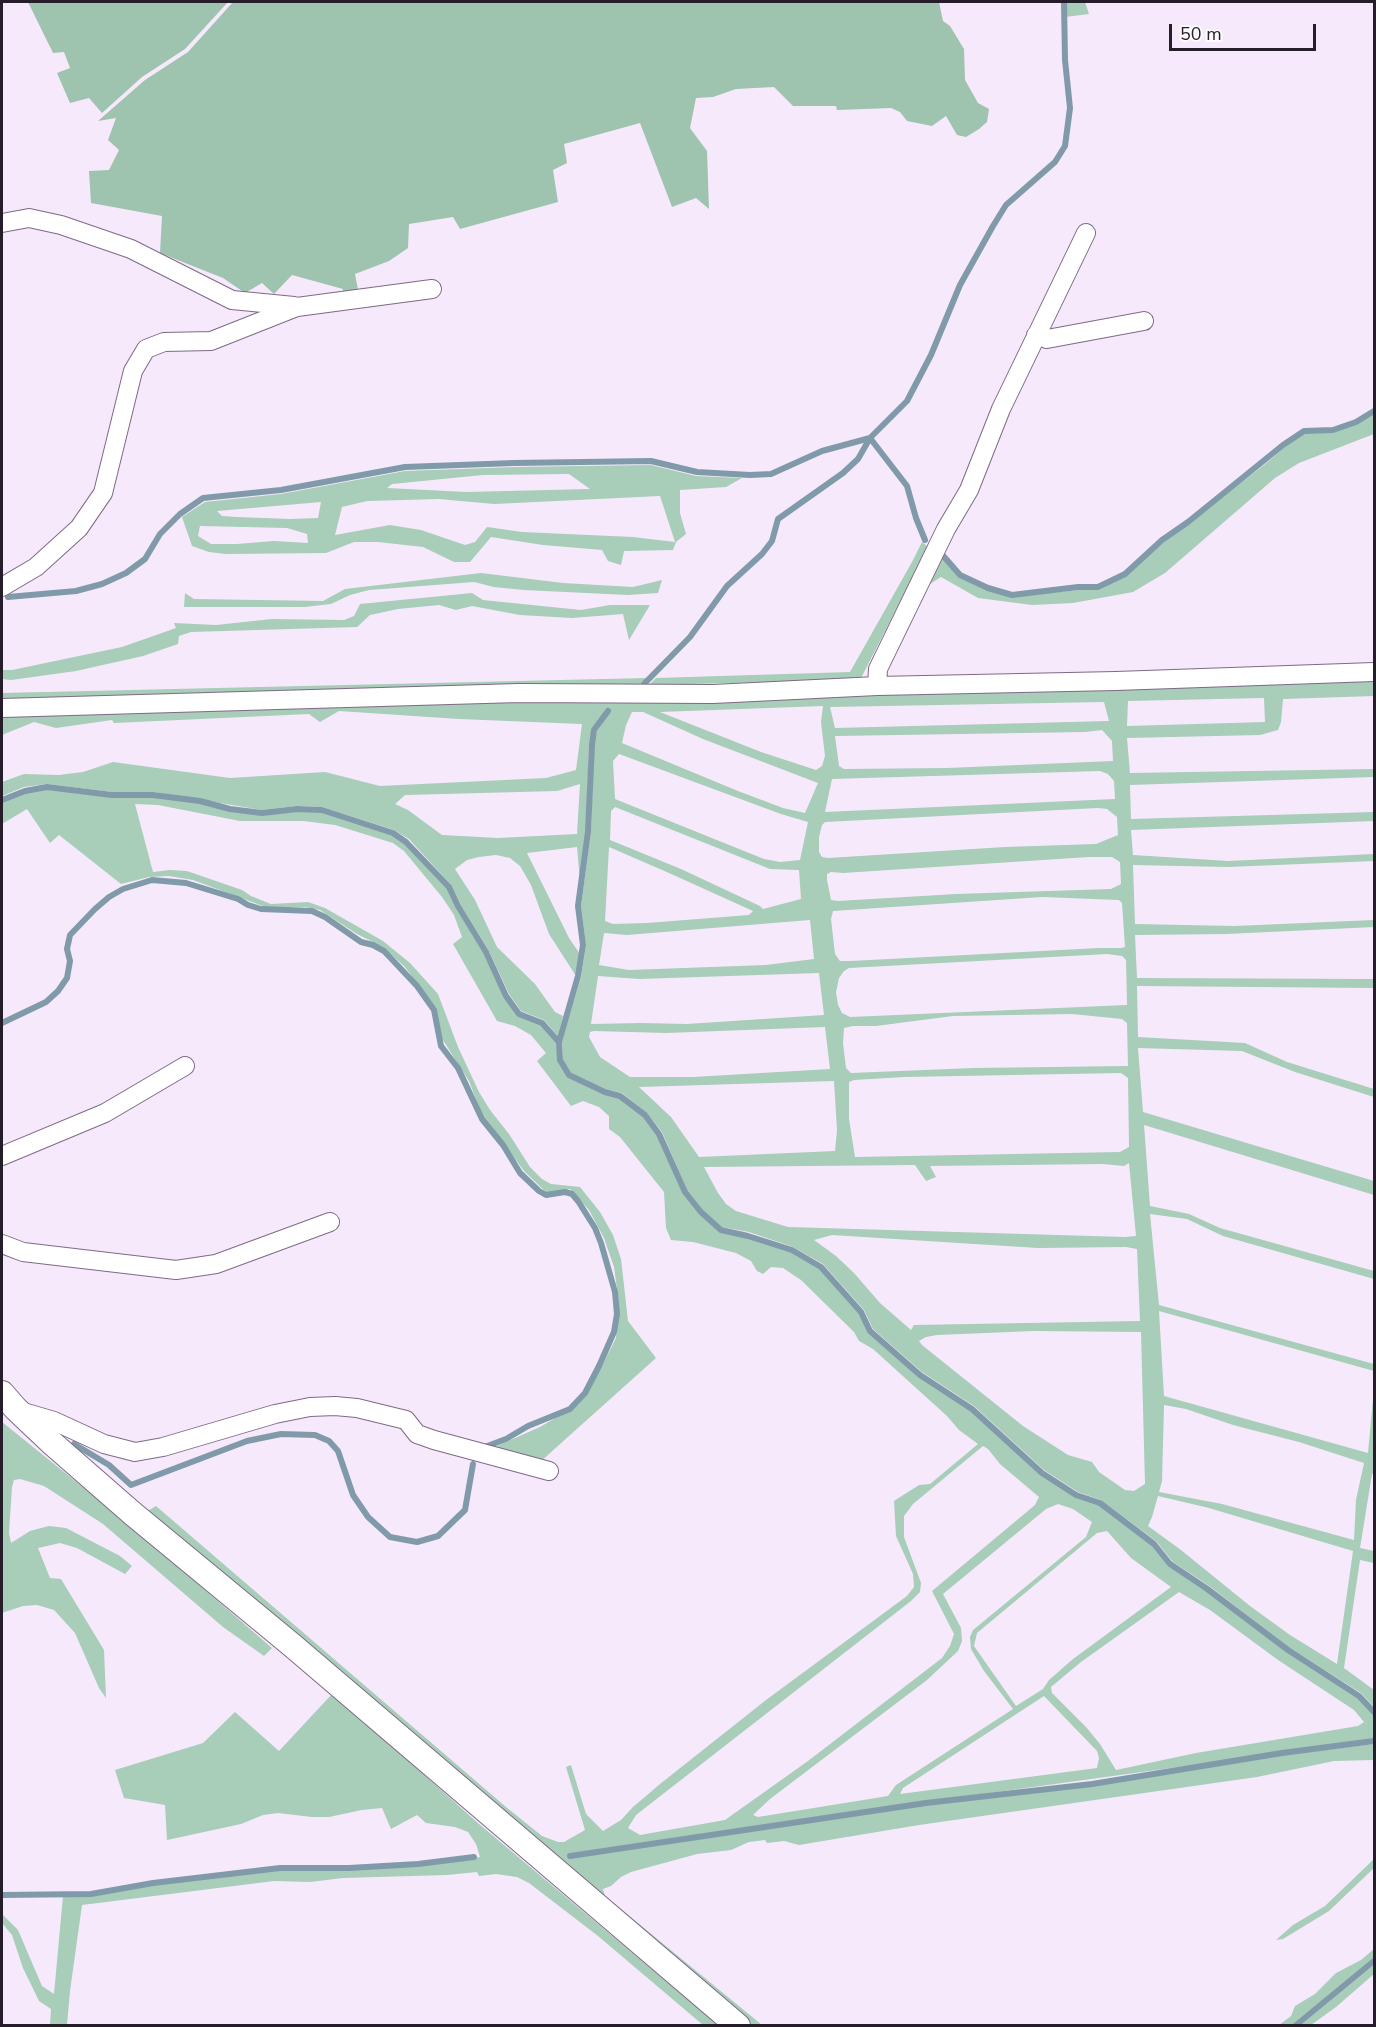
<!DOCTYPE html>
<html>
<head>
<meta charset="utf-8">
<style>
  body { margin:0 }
  #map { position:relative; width:1376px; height:2027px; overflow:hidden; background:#f6e9fc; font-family:"Nunito Sans",sans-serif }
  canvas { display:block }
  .frame { position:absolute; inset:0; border:3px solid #251d29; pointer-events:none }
  .scale { position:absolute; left:1169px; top:24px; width:147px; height:27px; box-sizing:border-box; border:3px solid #251d29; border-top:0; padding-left:8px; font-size:18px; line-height:21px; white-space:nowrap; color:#251d29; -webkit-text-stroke:4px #fbfbfb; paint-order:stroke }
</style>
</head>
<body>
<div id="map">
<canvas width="1376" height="2027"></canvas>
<div class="frame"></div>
<div class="scale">50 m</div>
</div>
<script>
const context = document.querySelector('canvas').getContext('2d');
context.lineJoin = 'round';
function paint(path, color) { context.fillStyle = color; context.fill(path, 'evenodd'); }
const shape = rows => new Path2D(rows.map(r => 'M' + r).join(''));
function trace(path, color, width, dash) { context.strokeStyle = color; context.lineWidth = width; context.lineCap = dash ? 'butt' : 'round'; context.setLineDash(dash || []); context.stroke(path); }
paint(shape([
  [1065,2,1085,2,1089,14,1065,17],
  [1374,414,1374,434,1299,463,1275,478,1165,573,1133,592,1073,603,1032,605,978,598,941,577,922,589,937,552,958,577,987,590,1012,597,1078,590,1099,590,1127,575,1164,542,1264,465,1285,447,1305,433,1333,432,1357,424],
  [651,465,696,476,742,478,726,487,680,490,680,513,686,534,676,542,673,550,624,551,621,565,608,561,602,550,543,545,491,537,470,562,454,562,423,547,378,542,354,542,326,553,226,554,209,552,192,546,182,517,205,502,281,494,405,471,514,467],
  [569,474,590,489,466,492,387,488,392,484,483,475],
  [660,496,675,542,633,537,522,532,487,527,475,542,465,545,421,530,390,525,335,535,342,507,367,501,439,499,494,504],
  [321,502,318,518,290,519,237,517,222,516,217,511],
  [200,526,287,528,307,534,308,543,274,541,237,544,211,544,198,536],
  [922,542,928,547,860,680,649,685,656,678,850,672,912,562],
  [481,573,563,583,633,587,662,580,658,593,628,595,524,590,494,587,474,582,369,590,350,595,331,604,305,607,184,607,185,593,194,599,323,601,345,589],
  [472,593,483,600,581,610,610,605,650,605,629,640,623,614,572,618,520,615,472,606,456,610,439,605,398,609,370,615,357,627,191,632,179,636,178,644,143,656,76,671,11,680,2,679,2,670,12,670,122,647,176,628,174,623,216,625,272,619,344,620,354,616,360,604],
  [647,678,639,685,2,699,2,693],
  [1374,681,1374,696,1283,699,1281,722,1278,730,1260,735,1127,738,1130,773,1374,769,1374,777,1130,785,1131,819,1374,812,1374,821,1131,830,1133,855,1228,861,1374,854,1374,861,1228,867,1133,865,1135,924,1234,926,1374,920,1374,927,1227,934,1135,935,1137,978,1374,979,1374,988,1137,986,1138,1037,1245,1043,1287,1062,1374,1089,1374,1097,1295,1072,1242,1051,1138,1048,1143,1112,1374,1181,1374,1195,1144,1125,1150,1206,1189,1214,1220,1228,1374,1271,1374,1279,1223,1236,1187,1219,1150,1214,1159,1305,1374,1364,1374,1371,1159,1311,1164,1396,1368,1453,1374,1388,1374,1474,1372,1474,1360,1548,1374,1551,1374,1563,1360,1560,1344,1668,1374,1690,1374,1707,1361,1693,1290,1648,1208,1585,1173,1562,1156,1541,1101,1500,1078,1492,1044,1470,974,1406,922,1372,873,1329,864,1310,823,1264,793,1247,749,1232,722,1227,703,1210,687,1190,662,1132,647,1113,622,1093,606,1089,571,1073,563,1060,562,1041,581,977,586,945,581,906,591,832,594,744,597,731,610,712,609,710,606,710,592,729,589,743,586,832,580,881,577,847,527,853,569,938,580,954,576,976,549,934,531,885,520,866,510,858,496,855,479,857,467,860,455,869,475,900,497,947,535,984,555,1012,563,1016,558,1036,544,1020,521,1011,509,994,489,951,461,905,451,885,409,839,394,830,322,807,297,806,262,810,154,792,112,792,47,784,24,787,2,796,2,782,24,774,59,775,83,772,113,762,230,778,325,772,380,786,546,778,576,770,582,724,459,719,339,711,320,722,309,714,114,723,112,720,56,728,34,722,2,735,2,714],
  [1264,698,1265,722,1127,726,1128,701],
  [1104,702,1109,721,835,728,830,707],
  [823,706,821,722,825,756,822,766,816,770,761,752,660,712],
  [632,712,643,712,703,739,818,783,805,813,783,808,738,791,622,743,626,725],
  [1102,730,1112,741,1113,761,947,768,844,769,839,766,835,736,1085,732],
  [619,754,781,814,808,822,800,860,780,862,764,859,615,799,613,761],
  [1100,771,1108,774,1114,781,1115,799,825,812,832,779],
  [580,784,577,834,498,838,442,835,408,810,395,804,405,795,557,791],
  [615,807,770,869,799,870,801,899,763,909,760,906,681,869,610,840,611,811],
  [1098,808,1107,809,1117,817,1118,835,1096,844,1005,847,828,858,822,857,819,852,819,837,822,825,825,822],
  [609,847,669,873,753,911,749,915,647,923,613,924,605,921],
  [1089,857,1112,857,1120,862,1121,884,1111,889,956,894,838,901,831,900,827,880,827,874,831,872,843,873],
  [1042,897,1119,900,1122,903,1125,947,1121,948,1099,948,851,961,840,961,835,954,831,919,833,911],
  [810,920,814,959,766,965,629,970,599,965,604,933,627,935],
  [1107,954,1122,956,1126,960,1127,1005,850,1017,842,1013,838,1005,836,992,839,978,844,971,849,968],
  [819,973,824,1015,687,1024,641,1023,591,1024,598,976,639,979],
  [1072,1014,1122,1019,1127,1023,1128,1066,974,1068,851,1073,846,1068,843,1043,844,1028,853,1026,876,1026,953,1016],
  [825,1027,830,1069,693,1077,630,1077,600,1057,589,1037,590,1032,594,1031,666,1033],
  [1121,1073,1128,1078,1129,1147,1120,1152,855,1157,849,1119,849,1082,854,1080,904,1077],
  [834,1081,837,1130,835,1151,699,1157,671,1117,639,1087],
  [1129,1163,1136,1236,1125,1237,788,1227,736,1211,726,1204,718,1193,704,1167,915,1165,926,1181,936,1177,930,1166,1103,1164,1124,1166],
  [832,1235,1038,1248,1126,1247,1137,1249,1140,1321,914,1325,911,1330,880,1303,854,1273,836,1256,814,1240],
  [1033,1331,1141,1332,1145,1484,1134,1491,1125,1490,1099,1472,1092,1462,1068,1455,1023,1426,922,1345,919,1341,926,1337,937,1335],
  [1164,1405,1186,1409,1233,1425,1299,1442,1364,1463,1356,1500,1354,1540,1222,1504,1159,1492,1162,1481],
  [1158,1496,1209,1508,1353,1551,1337,1664,1290,1635,1250,1606,1181,1550,1148,1526,1152,1517],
  [47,789,112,797,153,796,199,803,229,810,262,814,297,811,322,812,392,835,406,843,447,888,456,907,484,953,505,996,518,1015,542,1024,558,1042,559,1061,568,1077,604,1094,620,1097,644,1117,658,1134,683,1192,700,1213,720,1232,748,1237,791,1251,820,1268,860,1312,869,1332,919,1376,938,1390,972,1410,1041,1474,1076,1496,1099,1504,1153,1545,1169,1566,1206,1589,1287,1652,1358,1697,1374,1714,1374,1740,801,1819,572,1853,569,1856,573,1858,668,1844,927,1805,1092,1786,1284,1755,1374,1744,1374,1760,1334,1761,1257,1777,919,1825,799,1845,784,1841,767,1843,765,1840,749,1842,731,1850,697,1854,631,1872,621,1877,611,1886,603,1889,605,1896,762,2025,745,2025,146,1512,156,1506,506,1807,542,1836,558,1842,564,1842,585,1830,566,1767,571,1765,586,1814,603,1831,621,1820,633,1807,660,1784,766,1700,907,1596,914,1587,913,1574,896,1536,894,1501,919,1485,930,1484,978,1444,959,1430,947,1416,873,1349,859,1341,854,1332,801,1280,783,1268,771,1267,763,1274,757,1271,751,1261,736,1253,693,1242,671,1240,666,1228,664,1192,620,1137,609,1129,609,1116,599,1107,583,1101,571,1106,537,1061,546,1053,531,1035,515,1026,497,1021,453,944,462,937,454,915,442,897,404,851,393,843,335,825,304,821,240,821,158,805,135,804,153,872,170,870,187,871,242,890,251,896,271,904,308,902,325,908,383,941,410,963,438,994,458,1047,479,1092,490,1110,509,1134,530,1167,542,1179,551,1184,580,1187,600,1212,613,1235,621,1259,628,1321,656,1358,540,1462,488,1450,540,1427,579,1404,602,1366,616,1338,619,1303,614,1267,604,1238,589,1210,570,1189,547,1193,524,1171,481,1112,469,1081,441,1037,437,1011,405,967,383,947,357,934,320,910,306,907,268,908,193,880,169,876,149,877,121,884,59,835,50,843,27,809,2,824,2,801,25,792],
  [983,1446,988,1449,1000,1464,1039,1497,1035,1505,932,1591,954,1634,950,1646,942,1658,808,1761,725,1820,640,1835,628,1828,636,1815,911,1601,920,1592,921,1583,904,1537,904,1516,913,1504],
  [1058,1504,1073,1509,1092,1522,1086,1537,973,1630,970,1637,971,1649,984,1671,1013,1709,896,1785,888,1796,758,1817,753,1815,770,1799,927,1680,958,1651,962,1641,961,1628,943,1594,1046,1509],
  [1107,1531,1131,1558,1171,1587,1073,1659,1049,1680,1043,1689,1016,1706,974,1646,977,1633,1097,1533],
  [1179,1592,1210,1610,1278,1660,1354,1710,1364,1722,1358,1726,1196,1753,1116,1770,1100,1744,1086,1727,1052,1693,1051,1687,1081,1662],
  [1044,1696,1097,1751,1099,1758,1097,1768,900,1794,903,1788],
  [2,1422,136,1530,272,1648,264,1656,223,1627,103,1524,44,1486,20,1479,14,1480,12,1487,9,1533,11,1543,30,1531,49,1526,66,1528,120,1556,132,1566,125,1574,77,1548,60,1543,38,1548,50,1578,61,1579,104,1650,106,1698,99,1688,75,1633,54,1610,37,1605,23,1606,2,1613],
  [333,1693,479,1824,718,2025,703,2025,598,1936,529,1883,517,1877,496,1874,479,1876,477,1872,447,1875,343,1878,310,1882,274,1881,82,1905,70,1991,67,2025,50,2025,51,2009,39,2001,23,1968,12,1935,2,1923,2,1914,18,1930,42,1986,54,1994,63,1896,92,1896,153,1885,280,1870,349,1870,418,1865,480,1857,476,1844,468,1832,455,1827,426,1823,417,1815,391,1829,382,1808,362,1810,329,1817,312,1817,278,1813,263,1815,241,1824,167,1840,165,1805,124,1798,115,1770,203,1743,235,1712,279,1751],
  [1374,1859,1374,1868,1329,1911,1283,1939,1276,1940,1293,1925,1325,1906],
  [1374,1949,1374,1958,1292,2025,1279,2025,1291,2016,1295,2006,1315,1994,1336,1973,1361,1960],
  [1374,1965,1374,1974,1336,2007,1311,2025,1301,2025]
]), '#a8cdb8');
paint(shape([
  [28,2,228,2,185,49,142,77,102,113,89,98,70,103,57,73,70,68,64,52,53,53],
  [233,2,939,2,943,21,950,26,964,49,965,80,978,103,989,109,987,122,979,129,966,137,957,135,946,116,932,126,907,121,900,112,891,108,837,110,836,106,793,106,774,87,736,89,713,97,696,98,690,128,707,151,709,209,696,198,672,207,640,123,564,144,567,163,553,170,558,202,460,229,453,217,409,224,408,248,389,261,355,274,359,295,343,297,343,289,292,275,274,294,262,283,245,293,223,278,160,253,162,216,91,203,89,171,109,170,119,150,108,140,116,118,98,121,145,80,188,52]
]), '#9ec3ae');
trace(shape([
  [939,551,960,575,988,588,1012,595,1078,587,1098,587,1125,574,1162,540,1188,522,1283,445,1304,431,1333,430,1356,422,1374,411],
  [8,597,76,591,102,584,126,573,145,559,160,534,180,514,203,498,281,490,405,467,514,463,651,461,697,472,750,475,771,474,822,451,870,438,907,486,916,518,925,540],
  [644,684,690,637,727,586,762,554,772,541,778,519,843,473,858,459,870,438,907,401,931,355,960,285,993,226,1006,205,1055,162,1065,146,1070,108,1065,60,1064,2],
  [2,800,25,791,47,787,112,795,153,795,200,801,230,809,262,813,297,809,322,810,393,833,406,842,449,887,458,906,486,952,506,996,519,1014,542,1023,559,1042,560,1060,569,1075,605,1092,620,1096,645,1115,659,1134,685,1192,701,1212,721,1230,748,1236,792,1250,821,1267,861,1312,870,1331,920,1375,972,1409,1042,1473,1076,1495,1100,1503,1154,1544,1170,1564,1206,1588,1288,1650,1359,1696,1374,1712],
  [2,1023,46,1002,58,991,67,978,70,961,67,949,70,935,95,909,109,897,123,889,152,880,186,883,238,899,248,905,261,909,312,911,325,917,361,942,373,945,384,951,417,986,434,1010,441,1046,458,1068,482,1119,503,1145,520,1173,539,1191,546,1195,565,1192,572,1194,578,1201,595,1228,601,1243,615,1292,617,1314,614,1332,599,1366,585,1393,570,1409,528,1426,506,1439,482,1448],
  [559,1042,578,976,583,945,578,906,588,832,592,744,594,730,608,711],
  [74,1444,109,1465,131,1485,247,1441,281,1434,315,1435,329,1441,338,1451,353,1495,368,1517,390,1537,417,1542,438,1536,465,1510,473,1464],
  [570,1856,926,1803,1092,1784,1282,1753,1374,1741],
  [2,1895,91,1894,153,1883,280,1868,349,1868,418,1864,474,1857],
  [1295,2026,1374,1961]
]), '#809aaa', 6);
const street = shape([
  [2,223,29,218,61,225,131,249,232,300,294,306],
  [1036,335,1047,339,1144,321],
  [2,587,36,567,79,528,103,493,133,371,146,349,164,342,211,341,297,307,432,289],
  [877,686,878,669,946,529,969,490,1001,409,1086,233],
  [2,708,519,693,713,694,877,686,1116,681,1374,672],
  [2,1156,105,1113,185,1066],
  [2,1244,23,1252,176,1270,216,1264,330,1222],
  [20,1411,54,1421,104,1444,135,1452,163,1447,275,1414,310,1407,335,1406,357,1408,406,1420,417,1434,434,1440,549,1471]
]);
const secondary = shape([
  [2,1393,16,1409,53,1444,132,1513,293,1646,738,2026]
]);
trace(street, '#7e6a86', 20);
trace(secondary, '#7e6a86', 26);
trace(street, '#fff', 18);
trace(secondary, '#fff', 24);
</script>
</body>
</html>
